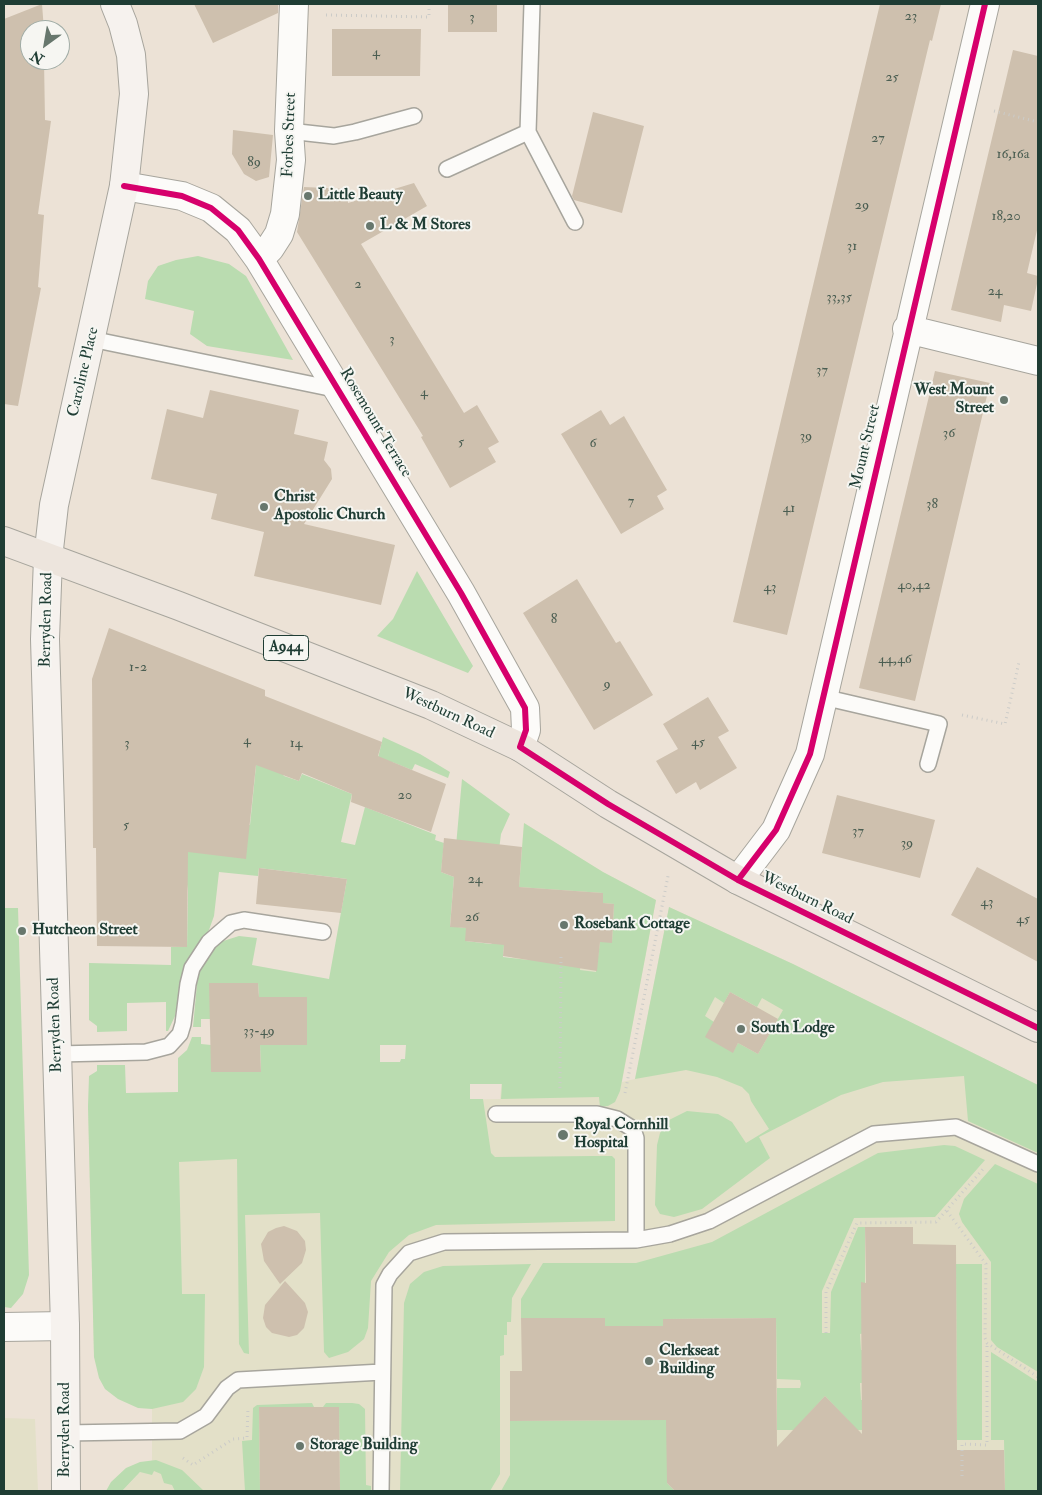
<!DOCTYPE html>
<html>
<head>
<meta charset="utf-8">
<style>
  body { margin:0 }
  #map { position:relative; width:1042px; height:1495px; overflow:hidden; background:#ece2d6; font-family:"IM FELL Double Pica",serif }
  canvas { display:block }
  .frame { position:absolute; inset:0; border:5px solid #1f3d34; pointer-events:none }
  .north { position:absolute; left:20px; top:20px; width:50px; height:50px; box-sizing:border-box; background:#f6f6f2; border:1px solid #a0aca6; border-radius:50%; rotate:212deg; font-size:14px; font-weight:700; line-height:20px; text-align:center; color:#1f3d34 }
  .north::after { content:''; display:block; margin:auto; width:18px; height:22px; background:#67776d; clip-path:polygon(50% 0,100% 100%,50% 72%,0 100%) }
</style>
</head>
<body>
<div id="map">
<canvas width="1042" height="1495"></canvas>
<div class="frame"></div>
<div class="north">N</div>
</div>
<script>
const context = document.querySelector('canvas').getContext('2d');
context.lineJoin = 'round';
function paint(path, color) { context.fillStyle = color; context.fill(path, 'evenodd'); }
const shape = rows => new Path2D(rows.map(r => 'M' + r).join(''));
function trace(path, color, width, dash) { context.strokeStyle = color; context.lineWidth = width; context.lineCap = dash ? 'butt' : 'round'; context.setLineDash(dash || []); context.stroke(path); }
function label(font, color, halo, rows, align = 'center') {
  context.font = font + ' "IM FELL Double Pica",serif'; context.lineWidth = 4; context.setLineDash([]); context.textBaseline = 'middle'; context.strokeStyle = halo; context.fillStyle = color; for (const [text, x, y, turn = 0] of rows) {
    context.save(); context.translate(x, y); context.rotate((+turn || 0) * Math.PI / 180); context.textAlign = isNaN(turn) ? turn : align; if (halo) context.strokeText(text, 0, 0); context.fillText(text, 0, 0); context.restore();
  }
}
paint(shape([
  [524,823,603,872,656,900,622,1082,635,1079,669,907,793,964,1038,1085,1038,1491,122,1491,152,1460,152,1409,94,1357,88,1106,500,1099],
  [4,1418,35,1419,38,1491,4,1491]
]), '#e3e0c8');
paint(shape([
  [198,256,229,264,246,276,293,360,207,346,190,334,194,311,145,299,148,281,158,266,176,260],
  [417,571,473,666,468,673,377,636,393,619],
  [259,736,284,776,299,781,302,774,352,794,341,842,355,845,365,807,436,835,435,840,444,843,441,872,454,877,450,926,466,928,466,941,491,944,505,934,503,957,528,960,582,952,580,970,596,972,600,942,612,942,614,904,603,903,603,893,519,887,524,823,603,872,656,900,620,1091,615,1102,608,1106,600,1107,599,1097,501,1099,502,1084,470,1084,470,1099,483,1099,491,1153,495,1157,593,1156,612,1156,615,1159,615,1221,436,1225,409,1235,389,1252,371,1281,368,1328,364,1339,348,1352,329,1358,324,1352,320,1213,245,1215,249,1354,244,1353,239,1344,237,1159,179,1162,182,1294,205,1294,204,1367,196,1389,183,1402,152,1409,138,1408,118,1399,105,1389,99,1378,94,1357,88,1106,89,1076,97,1071,97,1065,125,1065,126,1093,178,1092,178,1058,187,1050,192,1037,201,1037,201,1044,211,1045,212,1072,261,1072,260,1045,307,1045,306,997,259,997,258,983,210,983,210,1019,201,1019,201,1027,193,1027,198,973,211,950,220,942,239,936,257,938,252,965,329,979,347,879,259,868,258,876,219,872,214,916,209,930,184,966,175,1016,168,1031,166,1031,166,1002,127,1003,127,1031,97,1032,97,1026,89,1020,89,963,171,965,171,947,187,947,188,891,182,847,226,823,250,825],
  [380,1045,406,1045,405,1059,401,1059,400,1062,380,1062],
  [383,737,420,754,450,772,448,778,415,764,412,770,392,762,377,762],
  [462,779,510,814,501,834,499,850,456,846],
  [669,907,793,964,1038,1085,1038,1153,968,1121,964,1076,883,1082,841,1095,759,1137,770,1158,702,1209,674,1217,660,1214,655,1205,657,1145,660,1133,669,1120,687,1111,718,1114,732,1122,746,1143,769,1129,751,1101,749,1094,742,1087,717,1077,686,1070,635,1079],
  [730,992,757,1007,762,998,783,1010,758,1054,738,1043,733,1052,714,1022,705,1016,715,997,724,1003],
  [4,908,18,908,29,1275,23,1294,11,1308,4,1307],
  [944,1145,955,1146,985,1160,935,1217,854,1218,822,1291,822,1333,830,1333,831,1292,858,1227,865,1227,865,1333,860,1334,861,1350,866,1351,865,1383,860,1383,861,1400,866,1400,866,1430,848,1430,848,1420,825,1396,803,1420,803,1430,777,1430,777,1388,800,1388,801,1384,800,1380,777,1379,776,1318,663,1319,663,1326,605,1326,605,1319,521,1318,521,1299,543,1263,636,1263,712,1242,878,1153],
  [995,1164,1038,1184,1038,1372,997,1347,991,1340,991,1262,962,1222,959,1214,964,1199],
  [531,1264,512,1298,511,1322,507,1322,507,1335,504,1335,504,1355,500,1356,500,1474,490,1491,400,1491,404,1303,410,1284,424,1272,443,1266],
  [956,1264,982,1264,982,1440,957,1440],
  [991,1352,1038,1382,1038,1491,1005,1491,1004,1440,991,1440],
  [312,1403,314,1407,259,1407,260,1491,245,1491,242,1441,252,1440,253,1408,257,1405],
  [326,1403,352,1403,359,1404,365,1409,366,1485,371,1486,371,1491,340,1491,339,1407,323,1407],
  [687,1415,667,1448,667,1483,675,1491,501,1491,510,1475,510,1421,645,1420,646,1416],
  [156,1460,182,1470,204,1491,175,1491,172,1485,164,1483,161,1474,154,1471,152,1475,140,1472,122,1491,106,1491,111,1482,126,1468,140,1462]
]), '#badcb0');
paint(shape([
  [42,4,44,30,30,30,30,60,44,60,45,120,51,121,38,214,44,215,38,287,41,288,18,406,4,404,4,19],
  [194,4,278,4,278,13,213,43],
  [448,4,497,4,497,32,448,32],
  [880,4,941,4,932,41,930,40,787,635,733,622],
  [332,29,421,29,420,76,332,76],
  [1013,50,1038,56,1038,226,1027,273,1038,276,1038,279,1031,311,1004,305,1001,322,951,310],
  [593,112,644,126,622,213,574,200,572,196],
  [233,130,273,135,269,177,256,181,244,174,232,154],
  [414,183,427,206,361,244,464,413,477,405,499,442,488,448,496,462,450,488,421,437,423,436,297,232,304,187,348,189,348,203],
  [935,371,990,383,915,701,859,688],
  [210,390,299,410,294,434,328,442,324,460,331,469,332,479,304,524,395,545,381,605,254,576,264,532,211,519,217,494,151,479,167,409,203,418],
  [601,410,610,425,624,416,667,490,657,496,664,509,621,534,561,434],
  [577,579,616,643,620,641,653,695,594,730,523,613],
  [109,628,265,690,265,696,382,742,378,756,446,784,431,832,351,802,352,794,302,773,299,781,256,765,246,859,188,852,187,947,97,946,96,848,93,848,92,679],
  [708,697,729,731,718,737,737,768,700,790,696,782,676,794,656,761,678,749,663,724],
  [837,795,935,820,920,878,822,853],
  [444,838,522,847,519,887,603,893,603,903,614,904,612,943,600,942,597,971,503,956,504,945,465,941,466,928,450,927,454,877,441,872],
  [977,867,1038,899,1038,962,951,915],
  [259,868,347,879,341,913,256,904],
  [209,983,258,983,259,997,307,997,307,1045,260,1045,261,1072,211,1072],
  [730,992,778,1019,758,1054,738,1043,733,1053,705,1037],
  [284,1226,297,1231,305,1241,306,1250,302,1263,280,1284,264,1261,261,1244,268,1232,276,1228],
  [865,1227,913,1227,913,1244,956,1245,957,1450,1004,1450,1005,1491,675,1491,667,1483,666,1420,510,1421,510,1371,522,1371,521,1318,605,1318,605,1326,663,1326,663,1319,776,1318,777,1447,825,1396,862,1434,861,1282,866,1283],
  [285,1281,305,1303,308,1312,304,1328,297,1335,289,1337,272,1333,266,1327,263,1318,265,1305],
  [259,1407,339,1407,340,1491,260,1491]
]), '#cec0ae');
const lane = shape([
  [289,131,334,136,355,132,414,116],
  [528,132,575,222],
  [447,169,528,132,532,4],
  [91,339,339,390],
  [823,697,939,724,928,764],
  [57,1054,146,1052,169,1046,180,1034,183,1024,188,984,192,968,209,942,231,923,244,920,323,932],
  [496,1114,597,1114,617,1119,633,1129,636,1138,636,1240],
  [66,1433,180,1431,206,1416,227,1388,238,1380,382,1372],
  [381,1491,384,1285,390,1274,409,1253,444,1242,636,1240,670,1234,709,1221,874,1134,956,1127,1038,1164]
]);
const street = shape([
  [124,186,182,196,211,208,238,230,259,259,461,593,525,708,526,730,520,747],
  [259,259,270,248,279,234,285,214,291,160,289,131,294,4],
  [907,329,1038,361],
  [738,880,776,830,810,754,985,4],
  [4,1327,65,1326]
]);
const secondary = shape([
  [66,1491,65,1326,45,639,48,558,54,505,124,186,134,94,131,55,123,24,115,4]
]);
const primary = shape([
  [4,541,179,606,431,705,520,747,608,804,738,880,1038,1028]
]);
trace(lane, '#a7a59d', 18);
trace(street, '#a7a59d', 30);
trace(secondary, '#a7a59d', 30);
trace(primary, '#a7a59d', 30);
trace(shape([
  [326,15,429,17,429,4],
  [994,111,1038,122],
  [962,715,1005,724,1019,662],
  [560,1088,561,953],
  [625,1093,668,876],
  [947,1211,986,1264,985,1338,987,1343,1038,1377],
  [826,1333,826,1292,857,1223,936,1222,984,1168],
  [183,1458,193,1465,233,1439,247,1438,248,1407],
  [962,1476,962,1444,987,1445,987,1344]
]), '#cbcbc8', 3, [1, 4]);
trace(lane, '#fcfbf9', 15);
trace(street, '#fcfbf9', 28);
trace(secondary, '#f6f2ee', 28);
trace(primary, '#ede5dd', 28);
trace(shape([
  [124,186,182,196,211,208,238,230,259,259,461,593,525,708,526,730,520,747,608,804,738,880,1038,1028],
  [738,880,776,830,810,754,985,4]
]), '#d6006c', 6);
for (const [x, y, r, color] of [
  [308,196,5,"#67776d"],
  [370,226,5,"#67776d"],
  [1004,400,5,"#67776d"],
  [264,507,5,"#67776d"],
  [564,925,5,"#67776d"],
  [22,931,5,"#67776d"],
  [741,1029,5,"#67776d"],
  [563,1135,6,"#67776d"],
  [649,1361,5,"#67776d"],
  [300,1446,5,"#67776d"]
]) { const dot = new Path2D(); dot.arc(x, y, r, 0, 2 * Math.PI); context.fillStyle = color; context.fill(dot); trace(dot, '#f6f6f2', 2); }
label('14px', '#4b5e52', null, [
  ["23",911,17],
  ["3",472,18],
  ["4",376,53],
  ["25",892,78],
  ["27",878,139],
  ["16,16a",1013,155],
  ["89",254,163],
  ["29",862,206],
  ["18,20",1006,217],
  ["31",852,247],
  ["2",358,285],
  ["24",995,292],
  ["33,35",839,298],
  ["3",392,340],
  ["37",822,371],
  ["4",424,393],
  ["36",949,434],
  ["39",806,437],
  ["5",461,443],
  ["6",593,444],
  ["7",631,502],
  ["38",932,505],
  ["41",789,509],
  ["40,42",914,586],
  ["43",770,588],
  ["8",554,620],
  ["44,46",895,660],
  ["1-2",138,668],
  ["9",607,685],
  ["4",247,741],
  ["45",698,743],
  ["3",127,744],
  ["14",296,744],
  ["20",405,796],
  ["5",126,826],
  ["37",858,832],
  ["39",907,844],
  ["24",475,880],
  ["43",987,903],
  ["26",472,918],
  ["45",1023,920],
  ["33-49",259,1032]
]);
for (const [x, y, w] of [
  [286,648,45]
]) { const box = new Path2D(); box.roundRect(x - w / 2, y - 12.5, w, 25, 4); context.fillStyle = '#f6f6f2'; context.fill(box); trace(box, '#1f3d34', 1); }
label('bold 15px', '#1f3d34', null, [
  ["A944",286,648]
]);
label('16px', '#1f3d34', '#f6f6f2', [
  ["Forbes Street",290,135,-88],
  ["Caroline Place",84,372,-77],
  ["Rosemount Terrace",375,423,59],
  ["Mount Street",866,447,-77],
  ["Berryden Road",47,620,-89],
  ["Westburn Road",448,714,25],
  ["Westburn Road",807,899,26],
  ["Berryden Road",56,1025,-92],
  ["Berryden Road",66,1430,-90]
]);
label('bold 16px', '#1f3d34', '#f6f6f2', [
  ["Little Beauty",318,196],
  ["L & M Stores",380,226],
  ["West Mount",994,391,"right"],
  ["Street",994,409,"right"],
  ["Christ",274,498],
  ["Apostolic Church",274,516],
  ["Rosebank Cottage",574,925],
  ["Hutcheon Street",32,931],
  ["South Lodge",751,1029],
  ["Royal Cornhill",574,1126],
  ["Hospital",574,1144],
  ["Clerkseat",659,1352],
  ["Building",659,1370],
  ["Storage Building",310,1446]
], 'left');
</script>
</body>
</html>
